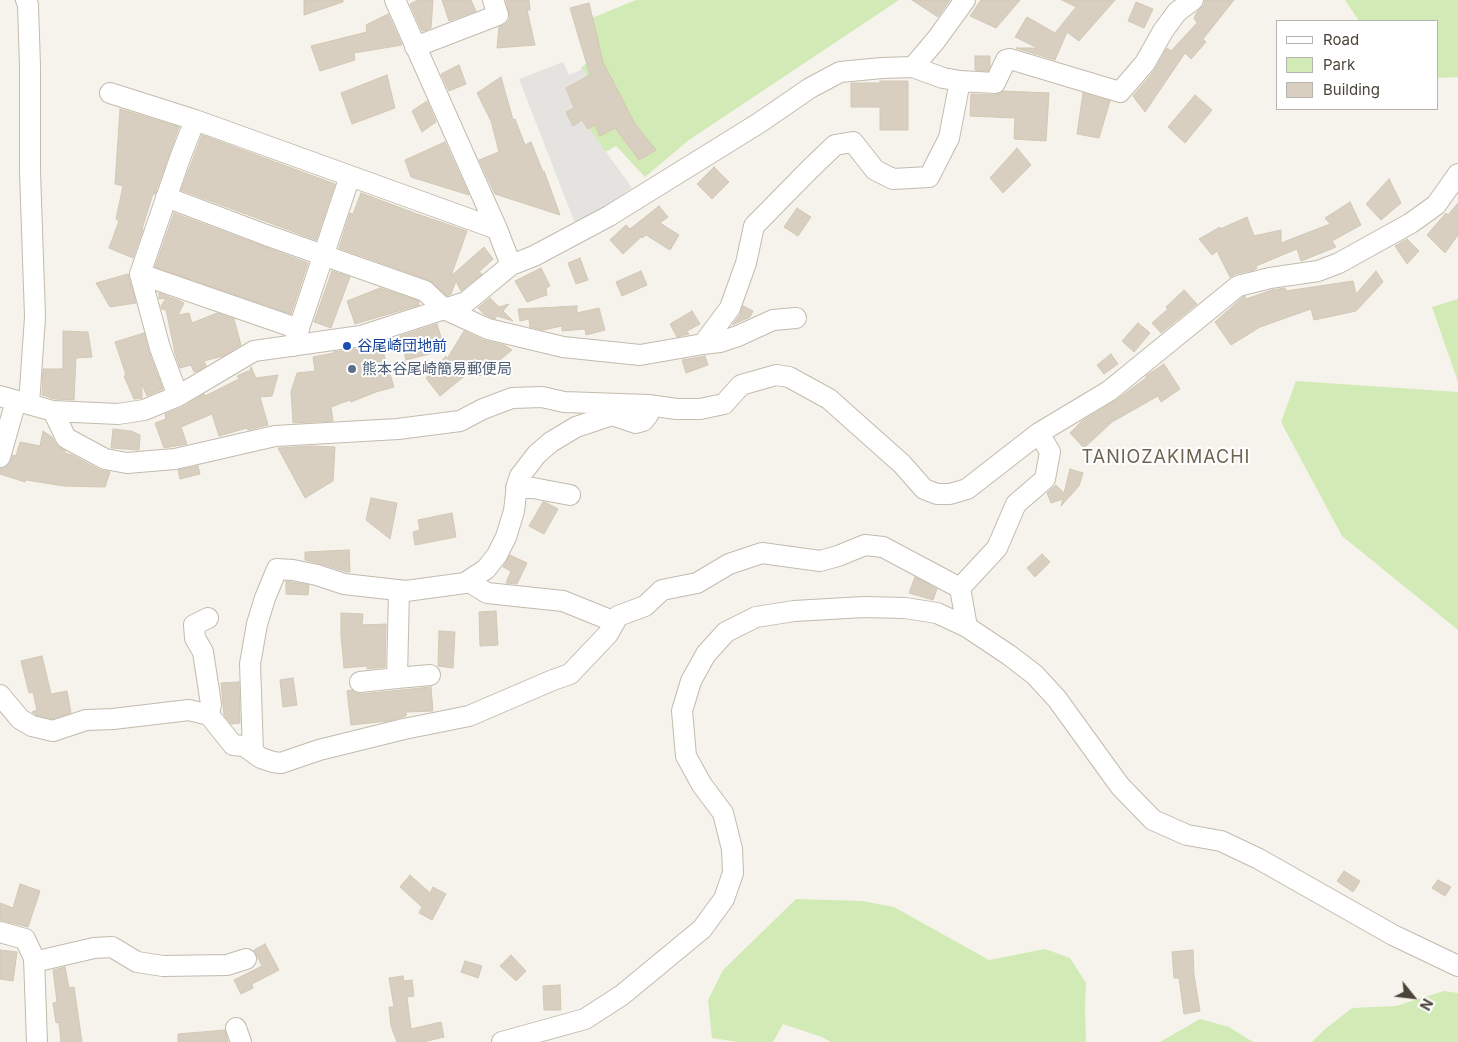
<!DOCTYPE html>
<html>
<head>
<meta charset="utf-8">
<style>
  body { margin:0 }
  #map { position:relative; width:1458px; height:1042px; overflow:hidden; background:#f6f3ec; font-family:Inter,sans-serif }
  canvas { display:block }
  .legend { position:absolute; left:1276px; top:20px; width:162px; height:90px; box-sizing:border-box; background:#fff; border:1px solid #b7b4b0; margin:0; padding:6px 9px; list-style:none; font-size:15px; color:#4b4439 }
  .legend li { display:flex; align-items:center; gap:10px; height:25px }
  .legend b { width:25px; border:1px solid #b7b4b0 }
  .north { position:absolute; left:1388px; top:972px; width:50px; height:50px; -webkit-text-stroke:4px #fff; paint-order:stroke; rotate:119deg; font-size:14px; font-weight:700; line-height:20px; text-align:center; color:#4b4439 }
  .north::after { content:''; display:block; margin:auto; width:18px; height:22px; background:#4b4439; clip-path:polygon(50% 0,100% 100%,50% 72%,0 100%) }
</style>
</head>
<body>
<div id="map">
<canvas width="1458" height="1042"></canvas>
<ul class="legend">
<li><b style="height:6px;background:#fff"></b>Road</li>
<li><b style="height:14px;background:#d2eab5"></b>Park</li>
<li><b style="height:14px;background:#d8cfc1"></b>Building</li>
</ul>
<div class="north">N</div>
</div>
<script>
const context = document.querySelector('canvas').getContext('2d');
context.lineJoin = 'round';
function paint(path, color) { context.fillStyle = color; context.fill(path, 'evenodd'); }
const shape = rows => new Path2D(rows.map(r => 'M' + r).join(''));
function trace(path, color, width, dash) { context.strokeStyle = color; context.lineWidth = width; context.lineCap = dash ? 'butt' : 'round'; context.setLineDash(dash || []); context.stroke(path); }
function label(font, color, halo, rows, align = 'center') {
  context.font = font + ' Inter,"Noto Sans JP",sans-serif'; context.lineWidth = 4; context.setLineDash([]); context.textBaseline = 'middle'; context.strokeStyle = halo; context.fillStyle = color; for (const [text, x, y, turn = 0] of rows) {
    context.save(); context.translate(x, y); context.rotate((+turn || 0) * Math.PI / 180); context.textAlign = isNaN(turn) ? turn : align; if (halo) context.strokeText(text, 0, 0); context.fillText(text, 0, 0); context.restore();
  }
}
paint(shape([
  [636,0,899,0,689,140,645,177,616,146,602,154,581,119,586,95,581,68,588,62,577,24],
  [1345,0,1458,0,1458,77,1437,78,1437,21,1359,21],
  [1458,299,1458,382,1432,307],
  [1296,381,1458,392,1458,630,1342,536,1281,422],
  [796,899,862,901,894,907,989,960,1045,949,1070,958,1086,983,1085,1009,1086,1042,831,1042,822,1037,783,1024,773,1042,738,1042,712,1038,708,1000,723,970],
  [1444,991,1458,993,1458,1042,1312,1042,1324,1030,1352,1008,1396,1006],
  [1200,1019,1229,1027,1253,1042,1160,1042]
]), '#d2eab5');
paint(shape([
  [563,62,569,75,584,69,587,77,574,85,591,131,632,188,576,226,519,79]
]), '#e5e3e0');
const building = shape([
  [304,0,343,0,343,2,304,15,304,0],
  [418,0,433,0,431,28,424,31,422,31,410,4,418,0],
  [442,0,471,0,476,11,449,21,442,0],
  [506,0,529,0,530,10,527,10,535,45,497,48,499,27,507,23,510,18,506,0],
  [912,0,950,0,938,17,912,0],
  [981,0,1020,0,996,28,970,16,981,0],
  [1062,0,1115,0,1079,41,1067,32,1055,60,1016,48,1038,48,1015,37,1027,17,1055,33,1076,7,1062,0],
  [1205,0,1234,0,1203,39,1206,42,1191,59,1185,53,1145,112,1133,96,1154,71,1167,48,1171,51,1197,23,1194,18,1197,12,1204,5,1205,0],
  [1136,2,1153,9,1144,28,1128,21,1136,2],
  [589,3,603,62,635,124,656,150,639,160,615,128,600,136,595,125,588,129,582,120,573,126,566,112,574,108,566,88,590,75,570,8,589,3],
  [388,14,402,45,354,53,355,60,320,71,311,46,367,32,366,25,388,14],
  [975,56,990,56,990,67,988,71,975,70,975,56],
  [459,65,466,84,449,91,441,74,459,65],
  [387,75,395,108,352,124,341,93,387,75],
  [501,77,513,120,515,119,525,145,531,142,543,172,544,171,560,215,495,194,479,160,499,152,491,121,477,93,501,77],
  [880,81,908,81,908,130,880,130,880,107,851,107,851,83,880,83,880,81],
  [1003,91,1049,93,1046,141,1014,139,1015,118,970,116,971,94,994,95,1001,93,1003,91],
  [1083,93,1110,101,1099,138,1077,134,1083,93],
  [1195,95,1212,110,1185,143,1168,127,1195,95],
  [427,101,436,122,422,132,412,111,427,101],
  [120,109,179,127,156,191,155,194,153,194,142,229,143,229,133,258,109,248,119,221,116,219,123,186,115,184,120,109],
  [202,135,335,184,316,240,181,190,202,135],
  [445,142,469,195,411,177,405,160,445,142],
  [1017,148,1031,165,1003,193,990,178,1017,148],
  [714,167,729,182,712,199,697,184,714,167],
  [1389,179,1401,203,1381,220,1366,204,1389,179],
  [361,193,417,214,467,231,451,276,484,247,493,259,479,272,482,274,461,291,456,281,451,294,447,296,429,280,339,248,350,213,353,214,361,193],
  [1350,202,1361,225,1332,241,1336,247,1301,261,1297,249,1256,266,1257,268,1254,270,1235,274,1230,277,1217,251,1212,255,1199,239,1220,227,1220,229,1247,217,1254,236,1281,230,1281,243,1330,224,1325,218,1350,202],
  [1458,203,1458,235,1445,253,1427,235,1446,213,1448,215,1458,203],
  [659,206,668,217,660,223,679,235,670,250,646,235,642,238,641,237,623,254,610,240,626,225,630,229,659,206],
  [797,208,811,217,798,236,784,227,797,208],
  [174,213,308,263,291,314,155,267,174,213],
  [1407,239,1419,251,1407,264,1395,246,1407,239],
  [580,258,588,280,576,284,568,263,580,258],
  [541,268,550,286,546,288,547,295,527,302,515,281,541,268],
  [332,271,350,277,331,328,314,322,332,271],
  [641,271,647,285,622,296,616,282,641,271],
  [1376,271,1383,282,1356,311,1314,320,1311,309,1260,327,1231,345,1215,322,1243,297,1245,296,1246,299,1272,290,1285,288,1286,291,1353,281,1356,294,1376,271],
  [128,274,136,303,110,307,96,283,128,274],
  [380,288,419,301,419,305,355,324,347,301,380,288],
  [1184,290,1197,304,1161,333,1152,323,1168,309,1166,307,1184,290],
  [159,293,180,301,184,303,178,315,189,313,192,323,217,313,234,319,241,345,223,356,204,361,206,366,198,371,194,372,191,365,180,368,175,353,166,310,162,309,161,306,166,298,159,299,159,293],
  [490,298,499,307,509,304,503,311,513,321,497,316,495,319,492,318,484,314,478,308,490,298],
  [577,306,577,313,599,308,605,330,586,335,585,329,562,331,562,326,543,330,530,327,529,319,520,321,518,309,577,306],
  [743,306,753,311,750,317,732,325,740,315,743,306],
  [692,311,700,324,687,331,689,334,677,337,670,324,692,311],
  [1138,323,1150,333,1134,352,1122,341,1138,323],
  [437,324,445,350,406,360,400,336,437,324],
  [63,331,88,332,92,357,76,358,74,400,55,399,42,395,43,369,63,369,63,331],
  [464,331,483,340,504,345,512,350,480,376,473,369,440,396,426,378,446,356,447,359,464,331],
  [144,333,149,352,163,389,147,396,142,384,142,398,134,399,124,376,126,375,115,342,144,333],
  [380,342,394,387,376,392,351,402,350,400,331,407,333,421,293,423,291,392,297,373,315,371,313,357,334,353,333,352,363,348,380,342],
  [1111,354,1118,364,1104,374,1097,365,1111,354],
  [705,356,708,365,686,373,682,360,705,356],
  [1164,364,1180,389,1161,402,1158,396,1112,422,1084,448,1070,433,1082,421,1115,401,1146,378,1146,376,1164,364],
  [251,367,256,378,278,375,272,396,260,397,268,425,248,430,247,428,219,436,212,414,181,427,187,444,164,448,155,423,166,419,165,414,183,407,204,394,205,396,239,379,237,376,248,371,249,373,251,367],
  [113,429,131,431,140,435,139,450,111,448,113,429],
  [43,431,52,437,56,444,65,451,65,453,72,455,100,470,110,472,105,487,64,486,26,480,25,482,0,474,0,469,3,468,9,465,13,455,16,456,20,442,40,446,43,431],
  [312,446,335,447,333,481,305,498,278,448,312,446],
  [198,466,200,474,180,479,178,470,198,466],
  [1070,469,1083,473,1079,486,1061,506,1063,499,1051,503,1047,493,1056,485,1064,493,1070,469],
  [371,498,397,503,390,539,366,520,371,498],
  [543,502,547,503,558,509,544,534,529,526,543,502],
  [452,513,456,537,415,545,413,532,420,530,418,520,452,513],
  [349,550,350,572,347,572,321,564,305,560,305,552,349,550],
  [1042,554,1050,562,1035,577,1027,568,1042,554],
  [510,555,527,563,517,584,506,583,511,571,503,567,510,555],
  [915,577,937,589,933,600,909,593,915,577],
  [286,581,309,585,308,595,286,594,286,581],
  [496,611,498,645,480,646,479,612,496,611],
  [341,613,363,614,362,625,386,624,385,667,367,669,367,666,344,668,341,635,341,613],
  [439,631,455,632,453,668,438,666,439,631],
  [42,656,51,694,67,691,71,713,52,719,36,715,32,712,37,710,33,692,29,693,21,661,42,656],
  [293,678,297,705,283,707,280,680,293,678],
  [239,682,240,723,231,724,224,715,221,683,239,682],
  [431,687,433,711,406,712,406,716,388,721,351,725,347,691,352,690,356,693,361,694,431,687],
  [1344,871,1360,881,1353,892,1337,881,1344,871],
  [410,875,430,893,433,887,446,894,432,920,419,913,422,907,400,887,410,875],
  [1438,880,1451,887,1445,896,1432,888,1438,880],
  [20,884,40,891,28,927,0,920,0,903,13,908,20,884],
  [265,944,279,970,252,984,253,988,241,994,234,980,262,966,254,950,265,944],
  [0,950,17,952,13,981,0,979,0,950],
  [1193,950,1194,975,1200,1011,1184,1014,1179,978,1174,978,1172,952,1193,950],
  [511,955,526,971,516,981,500,966,511,955],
  [465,961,482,966,478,978,461,972,465,961],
  [65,967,69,988,74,987,82,1042,61,1042,59,1022,56,1023,53,1003,57,1002,53,970,65,967],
  [403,976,404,981,412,980,414,996,407,997,411,1029,441,1022,444,1037,423,1042,397,1042,391,1026,389,1007,394,1007,389,978,403,976],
  [560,985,561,1010,544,1010,543,986,560,985],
  [225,1030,228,1042,178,1042,178,1034,225,1030]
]);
paint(building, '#d8cfc1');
trace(building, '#d3c7b4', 1);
const minor = shape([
  [26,0,28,5,30,66,30,171,35,317,29,404],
  [395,0,497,229,511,265],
  [415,47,498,15,493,0],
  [913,67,936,40,965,0],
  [110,93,195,120,497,229],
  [166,197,266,235,425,291,444,309,488,329,563,347,640,355,703,344,730,308,746,263,754,226,810,169,835,145,853,142,875,170,893,179,929,177,949,138,960,81],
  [140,274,299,329],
  [703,344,720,342,738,336,773,320,796,318],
  [293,346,350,176],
  [0,396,53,411,118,414,144,410,178,396,254,351,361,336,466,302,511,265,534,256,609,216,759,123,810,88,840,72,882,68,913,67,943,78,960,81,995,83,1006,60,1010,59,1120,92,1145,63,1163,31,1177,12,1193,0],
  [178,396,160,348,140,274,180,158,195,120],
  [53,411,66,438,105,459,127,463,175,459,275,436,398,429,460,421,483,409,512,398,542,397,564,402,648,405,677,409,700,409,724,404,741,385,776,375,789,377,829,399,902,464,924,489,937,494,950,494,967,489,1039,433,1109,391,1238,286,1270,278,1318,271,1339,263,1411,223,1436,205,1458,174],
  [0,457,16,401],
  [516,488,533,488,570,495],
  [471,580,474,585,487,593,563,601,615,622],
  [960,588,997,548,1016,504,1045,479,1050,452,1039,433],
  [960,588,967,627],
  [208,618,194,625,195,638,203,652,211,704,209,715],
  [397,678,430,675],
  [360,682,397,678,399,590],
  [0,695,20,719,32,726,53,731,86,720,113,719,189,710,209,715,233,745,244,746,261,758,273,762,281,763,319,750,404,729,469,716,553,680,570,674,608,634,618,616,645,606,662,590,697,583,729,564,762,553,820,561,838,556,865,545,883,547,960,588],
  [253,752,250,664,257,624,265,598,277,569,293,570,317,575,344,584,406,591,465,583,486,569,497,555,506,537,514,511,517,485,520,476,537,454,551,442,576,427,612,415,636,423,643,421,648,415,648,405],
  [0,932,25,939,34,958,37,1042],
  [34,962,94,948,112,947,137,962,163,966,227,965,246,959],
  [236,1028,241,1042],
  [502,1042,585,1019,622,995,702,929,724,899,733,873,732,849,723,813,702,785,686,756,682,711,691,681,706,654,726,632,756,617,794,611,864,607,905,608,937,613,967,627,1009,655,1035,675,1057,699,1120,786,1153,820,1187,835,1221,841,1259,859,1393,935,1458,966]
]);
trace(minor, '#c2bbae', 22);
trace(minor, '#fff', 20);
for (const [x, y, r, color] of [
  [347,346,5,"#1a4fb4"],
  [352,369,5,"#5c6f8a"]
]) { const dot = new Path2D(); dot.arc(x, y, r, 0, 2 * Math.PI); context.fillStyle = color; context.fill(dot); trace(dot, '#fff', 2); }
label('15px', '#164399', '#fff', [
  ["谷尾崎団地前",357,346]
], 'left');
label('15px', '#4e5e75', '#fff', [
  ["熊本谷尾崎簡易郵便局",362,369]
], 'left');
context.letterSpacing = '1px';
label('18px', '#6e6250', '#fff', [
  ["TANIOZAKIMACHI",1166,458]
]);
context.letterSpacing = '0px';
</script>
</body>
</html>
